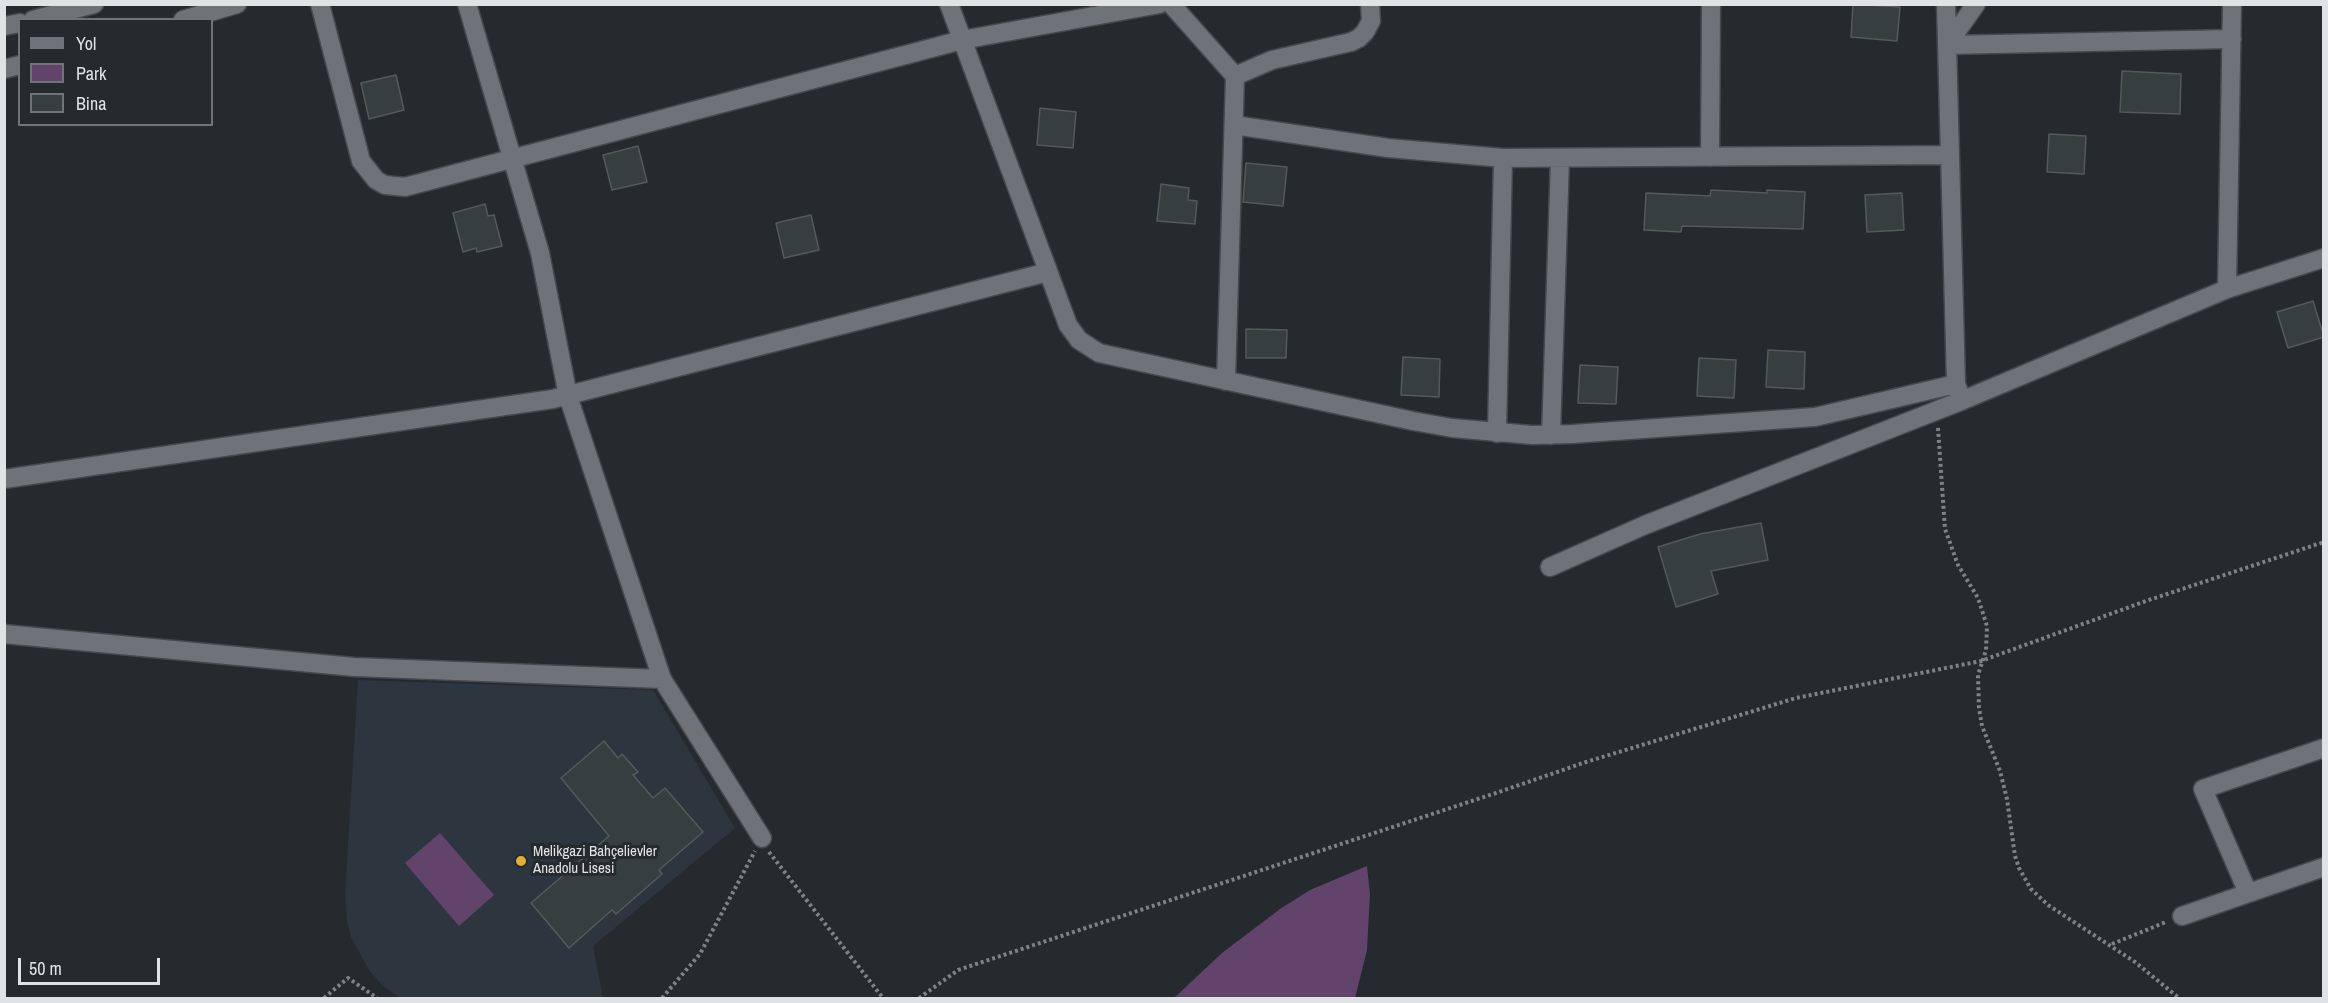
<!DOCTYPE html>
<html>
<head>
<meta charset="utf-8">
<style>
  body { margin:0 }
  #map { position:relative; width:2328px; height:1003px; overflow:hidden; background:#252a2f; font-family:"Archivo Narrow",sans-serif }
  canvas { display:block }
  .frame { position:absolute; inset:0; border:6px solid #e0e3e6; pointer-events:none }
  .legend { position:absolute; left:18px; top:18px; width:195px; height:108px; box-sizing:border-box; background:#252a2f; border:2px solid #707478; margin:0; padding:8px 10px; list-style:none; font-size:18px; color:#e0e3e6 }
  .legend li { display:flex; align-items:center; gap:12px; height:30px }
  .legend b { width:30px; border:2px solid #707478 }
  .scale { position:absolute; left:18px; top:958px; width:142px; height:27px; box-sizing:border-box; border:3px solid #e0e3e6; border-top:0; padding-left:8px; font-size:18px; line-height:21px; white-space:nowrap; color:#e0e3e6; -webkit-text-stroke:4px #252a2f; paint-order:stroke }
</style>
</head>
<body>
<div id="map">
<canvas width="2328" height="1003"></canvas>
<div class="frame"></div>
<ul class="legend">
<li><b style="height:8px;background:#6d7379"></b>Yol</li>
<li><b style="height:16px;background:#62436c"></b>Park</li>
<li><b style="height:16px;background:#363e40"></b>Bina</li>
</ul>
<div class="scale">50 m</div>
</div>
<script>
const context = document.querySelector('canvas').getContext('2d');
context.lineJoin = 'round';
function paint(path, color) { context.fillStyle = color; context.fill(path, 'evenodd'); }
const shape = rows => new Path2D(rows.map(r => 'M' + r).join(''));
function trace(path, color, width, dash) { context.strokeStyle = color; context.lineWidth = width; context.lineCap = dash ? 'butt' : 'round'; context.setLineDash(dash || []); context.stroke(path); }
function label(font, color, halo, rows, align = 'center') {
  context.font = font + ' "Archivo Narrow",sans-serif'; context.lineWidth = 6; context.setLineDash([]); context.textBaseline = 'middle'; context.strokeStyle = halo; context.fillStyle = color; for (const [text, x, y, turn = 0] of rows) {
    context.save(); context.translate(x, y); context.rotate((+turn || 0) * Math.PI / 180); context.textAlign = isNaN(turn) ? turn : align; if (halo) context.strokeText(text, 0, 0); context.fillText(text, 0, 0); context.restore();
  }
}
paint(shape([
  [358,680,653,690,735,828,593,946,603,998,400,998,383,986,369,970,351,937,347,921,345,894]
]), '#2d353e');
paint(shape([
  [440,833,494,895,459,926,405,863],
  [1367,866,1370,894,1367,950,1355,998,1174,998,1222,953,1280,909,1310,890]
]), '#62436c');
const building = shape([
  [1853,4,1900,7,1897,41,1851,37,1853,4],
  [2122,71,2181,74,2180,114,2120,112,2122,71],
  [396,75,404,110,369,119,361,83,396,75],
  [1040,108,1076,112,1073,148,1037,145,1040,108],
  [2049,134,2086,136,2084,174,2047,172,2049,134],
  [638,146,647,182,612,190,603,155,638,146],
  [1246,163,1287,167,1283,206,1243,202,1246,163],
  [1161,184,1189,188,1188,200,1197,201,1195,224,1157,221,1161,184],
  [1711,190,1767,193,1767,190,1805,192,1803,229,1682,226,1681,232,1644,230,1646,193,1710,196,1711,190],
  [1902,193,1904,230,1867,232,1865,195,1902,193],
  [485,204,488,216,494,215,502,246,477,252,476,248,463,252,453,213,485,204],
  [811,215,819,250,784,258,776,223,811,215],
  [2313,301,2324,337,2288,348,2277,312,2313,301],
  [1246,329,1287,330,1286,358,1246,358,1246,329],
  [1768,350,1805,352,1804,389,1766,387,1768,350],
  [1403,357,1440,359,1439,397,1401,395,1403,357],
  [1699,358,1736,360,1734,398,1697,396,1699,358],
  [1580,365,1618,367,1616,404,1578,403,1580,365],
  [1761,523,1768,560,1711,571,1718,594,1676,607,1658,547,1700,534,1761,523],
  [604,741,618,758,622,754,638,772,633,775,653,798,665,788,703,832,659,870,662,874,616,914,612,910,569,948,531,903,609,836,561,778,604,741]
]);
paint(building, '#363e40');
trace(building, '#525a5c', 1.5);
const minor = shape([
  [320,4,361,161,376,180,385,185,405,187,962,40,1160,4],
  [467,4,540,253,568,396,662,679,762,838],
  [949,4,1068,325,1079,340,1099,353,1413,421,1452,428,1532,435,1572,434,1815,417,1956,384],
  [1171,4,1235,76,1226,381],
  [1946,4,1956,384,1960,395],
  [33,20,94,4],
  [183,20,237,4],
  [4,26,20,23],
  [1947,45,2232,39],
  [1947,45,1976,4],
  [4,69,20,65],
  [1235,76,1272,60,1351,42,1359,38,1365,32,1371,21,1370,4],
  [1234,125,1388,148,1503,158,1950,155],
  [1710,157,1711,4],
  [2227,289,2232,4],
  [1497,433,1503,158],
  [1551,435,1560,158],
  [4,479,553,399,1048,272],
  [1550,567,1645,525,1961,401,2227,289,2324,258],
  [4,634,354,667,662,679],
  [2248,893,2203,789,2324,748],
  [2182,916,2324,867]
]);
trace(minor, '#45484d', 21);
trace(shape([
  [1938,428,1945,529,1958,565,1978,598,1987,626,1986,650,1978,675,1979,708,1982,726,2000,771,2007,799,2015,856,2019,868,2031,889,2048,905,2135,962,2179,998],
  [769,852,883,998],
  [2112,944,2166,922],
  [324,998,348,978,377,998],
  [662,998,700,954,755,851],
  [919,998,958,970,1499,792,1586,762,1796,698,1981,661,2146,601,2324,542]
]), '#7e8286', 4, [3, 3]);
trace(minor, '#6d7379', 18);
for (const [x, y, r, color] of [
  [521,861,6,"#e4ae35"]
]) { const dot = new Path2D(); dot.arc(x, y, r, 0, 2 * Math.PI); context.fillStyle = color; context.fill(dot); trace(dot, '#252a2f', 2); }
label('15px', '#e0e3e6', '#252a2f', [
  ["Melikgazi Bahçelievler",533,852],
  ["Anadolu Lisesi",533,869]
], 'left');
</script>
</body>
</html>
